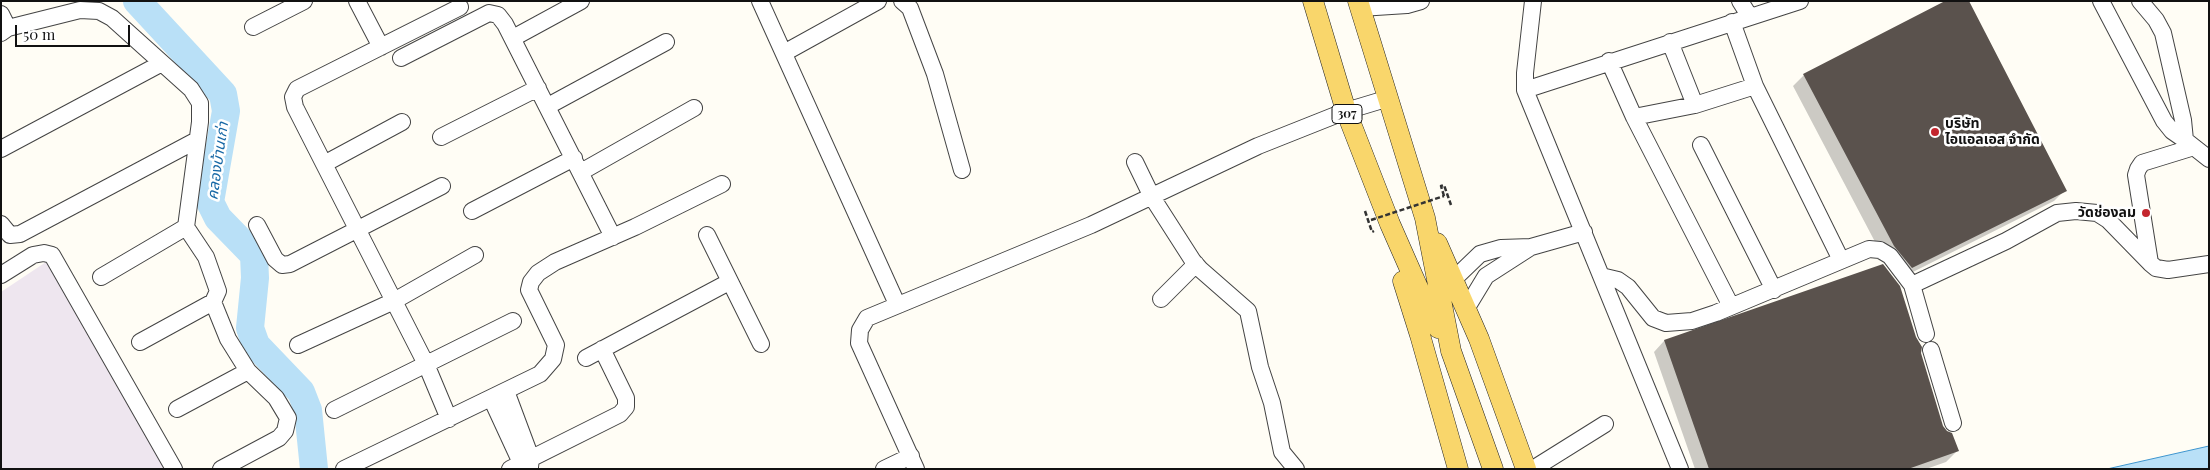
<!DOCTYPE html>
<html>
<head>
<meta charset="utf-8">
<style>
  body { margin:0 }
  #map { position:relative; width:2210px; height:470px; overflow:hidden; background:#fffdf5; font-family:"Playfair Display",serif }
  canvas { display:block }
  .frame { position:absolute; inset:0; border:2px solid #111; pointer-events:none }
  .scale { position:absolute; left:15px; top:25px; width:115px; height:22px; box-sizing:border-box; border:2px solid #111; border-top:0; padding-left:6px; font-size:15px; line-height:18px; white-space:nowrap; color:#111; -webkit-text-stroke:4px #fff; paint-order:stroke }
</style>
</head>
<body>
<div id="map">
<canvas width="2210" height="470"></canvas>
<div class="frame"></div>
<div class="scale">50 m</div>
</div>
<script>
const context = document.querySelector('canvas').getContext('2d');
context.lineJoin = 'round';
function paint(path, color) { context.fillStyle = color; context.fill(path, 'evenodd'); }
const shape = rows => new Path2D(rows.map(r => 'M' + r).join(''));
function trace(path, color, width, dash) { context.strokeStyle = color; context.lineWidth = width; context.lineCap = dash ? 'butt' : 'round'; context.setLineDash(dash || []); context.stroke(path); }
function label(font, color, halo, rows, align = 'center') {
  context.font = font + ' "Playfair Display","Noto Sans Thai",serif'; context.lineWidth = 5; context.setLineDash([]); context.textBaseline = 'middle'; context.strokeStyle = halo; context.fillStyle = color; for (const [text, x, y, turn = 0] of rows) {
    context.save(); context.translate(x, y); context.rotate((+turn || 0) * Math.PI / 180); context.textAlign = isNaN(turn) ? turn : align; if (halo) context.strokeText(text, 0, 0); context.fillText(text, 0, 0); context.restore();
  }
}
paint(shape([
  [49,260,155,448,164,469,1,469,1,292]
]), '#eee6ef');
const water = shape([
  [2209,446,2209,469,2107,469,2209,446]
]);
paint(water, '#b9e0f7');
trace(water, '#3f96cf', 1);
paint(shape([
  [1804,75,2065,190,2054,201,1901,278,1883,257,1793,86],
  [1664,341,1920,353,1942,426,1957,451,1946,462,1926,469,1695,469,1654,352]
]), '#0003');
trace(shape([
  [137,1,223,94,226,111,210,202,218,218,254,255,255,278,250,328,256,345,301,392,308,410,314,469]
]), '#b9e0f7', 28);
paint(shape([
  [1945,1,1969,1,2067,191,1912,268,1894,246,1803,74],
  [1883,264,1900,286,1916,337,1922,347,1921,353,1943,426,1947,431,1952,433,1959,451,1908,469,1709,469,1664,340]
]), '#5a524d');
const minor = shape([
  [357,1,381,47],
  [760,1,897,304],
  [902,1,910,8,935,74,962,170],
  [1533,1,1525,73,1525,90,1680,469],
  [1740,1,1750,17],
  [2101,1,2164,121,2172,131,2185,140],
  [2140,1,2156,20,2163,33,2183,120,2185,140,2209,159],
  [1360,8,1407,5,1421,1],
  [1,14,8,28],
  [1732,22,1755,86,1841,260],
  [253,27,304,1],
  [1,33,8,28,80,10,99,11,112,18,191,89,200,103,200,122,186,227,206,257,218,291,213,302,228,339,248,371,276,398,288,418,285,431,279,438,221,469],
  [513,38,581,1],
  [1670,42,1695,105],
  [784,53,878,1],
  [401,58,489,13,498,15,505,24,613,237],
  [1609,61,1634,117,1731,306],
  [1525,90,1800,1],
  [548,106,666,42],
  [1634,117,1695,105,1755,86],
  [441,137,538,88],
  [1701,145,1774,290],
  [2194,147,2142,163,2138,169,2136,175,2150,263,2156,268,2168,270,2209,264],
  [1,149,162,63],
  [1135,162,1152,197,1193,261,1200,269,1248,311,1260,367,1272,403,1282,452,1296,469],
  [324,164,402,122],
  [581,172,694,108],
  [472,211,574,158],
  [1,224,10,235,20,234,197,140],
  [257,225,275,259,282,265,290,264,442,186],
  [707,235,761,344],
  [1,275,33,255,44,253,52,255,174,469],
  [1601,276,1618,280,1628,287,1653,318,1666,323,1692,321,1716,313,1869,249,1880,250,1890,256,1912,285,1926,334],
  [101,277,186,227],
  [1454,279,1480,254,1501,248,1531,247,1584,232],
  [1912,285,2006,241,2057,213,2076,211,2097,213,2108,220,2150,263],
  [1161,299,1196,264],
  [1466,309,1486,276,1531,247],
  [140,342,213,302],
  [298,345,394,301,475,255],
  [1931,350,1953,423],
  [586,358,729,282],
  [506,391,531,458,530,467],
  [491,398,521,463,529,469],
  [177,409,248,371],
  [334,410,513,321],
  [449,419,426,364,324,164,295,107,293,97,297,89,460,7],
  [344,469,540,374,553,359,556,345,529,290,531,282,538,273,555,262,635,227,722,184],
  [510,469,620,414,626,407,626,398,602,349],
  [884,469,911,456],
  [916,469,859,343,860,330,867,318,1091,225,1258,146,1346,111,1389,98],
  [1533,469,1605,424]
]);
const major = shape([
  [1313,1,1346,111,1390,224,1423,299,1438,328],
  [1358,1,1425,218,1451,351,1493,469],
  [1437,243,1479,339,1526,469],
  [1403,281,1420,335,1458,469]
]);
trace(minor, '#444', 18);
trace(major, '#222', 21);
trace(shape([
  [1444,196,1441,186,1444,185,1451,205],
  [1365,211,1372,232,1374,231]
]), '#333', 2.5, [5, 2.5]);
trace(minor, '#fff', 16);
trace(major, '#f9d66b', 20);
trace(shape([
  [1371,220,1444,196]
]), '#333', 2.5, [5, 2.5]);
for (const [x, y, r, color] of [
  [1935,132,5,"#c4262e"],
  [2146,213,5,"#c4262e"]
]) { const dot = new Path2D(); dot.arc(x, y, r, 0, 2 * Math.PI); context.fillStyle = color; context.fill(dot); trace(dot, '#fff', 2); }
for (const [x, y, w] of [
  [1347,114,30]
]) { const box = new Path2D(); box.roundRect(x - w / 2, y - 9.5, w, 19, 4); context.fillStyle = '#fff'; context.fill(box); trace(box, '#111', 1); }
label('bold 12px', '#111', null, [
  ["307",1347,114]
]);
label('bold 14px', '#111', '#fff', [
  ["บริษัท",1945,124],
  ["ไอแอลเอส จำกัด",1945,140],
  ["วัดช่องลม",2136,213,"right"]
], 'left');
label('italic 15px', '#1768a6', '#fff', [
  ["คลองบ้านเก่า",218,161,-82]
]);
</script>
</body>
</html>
